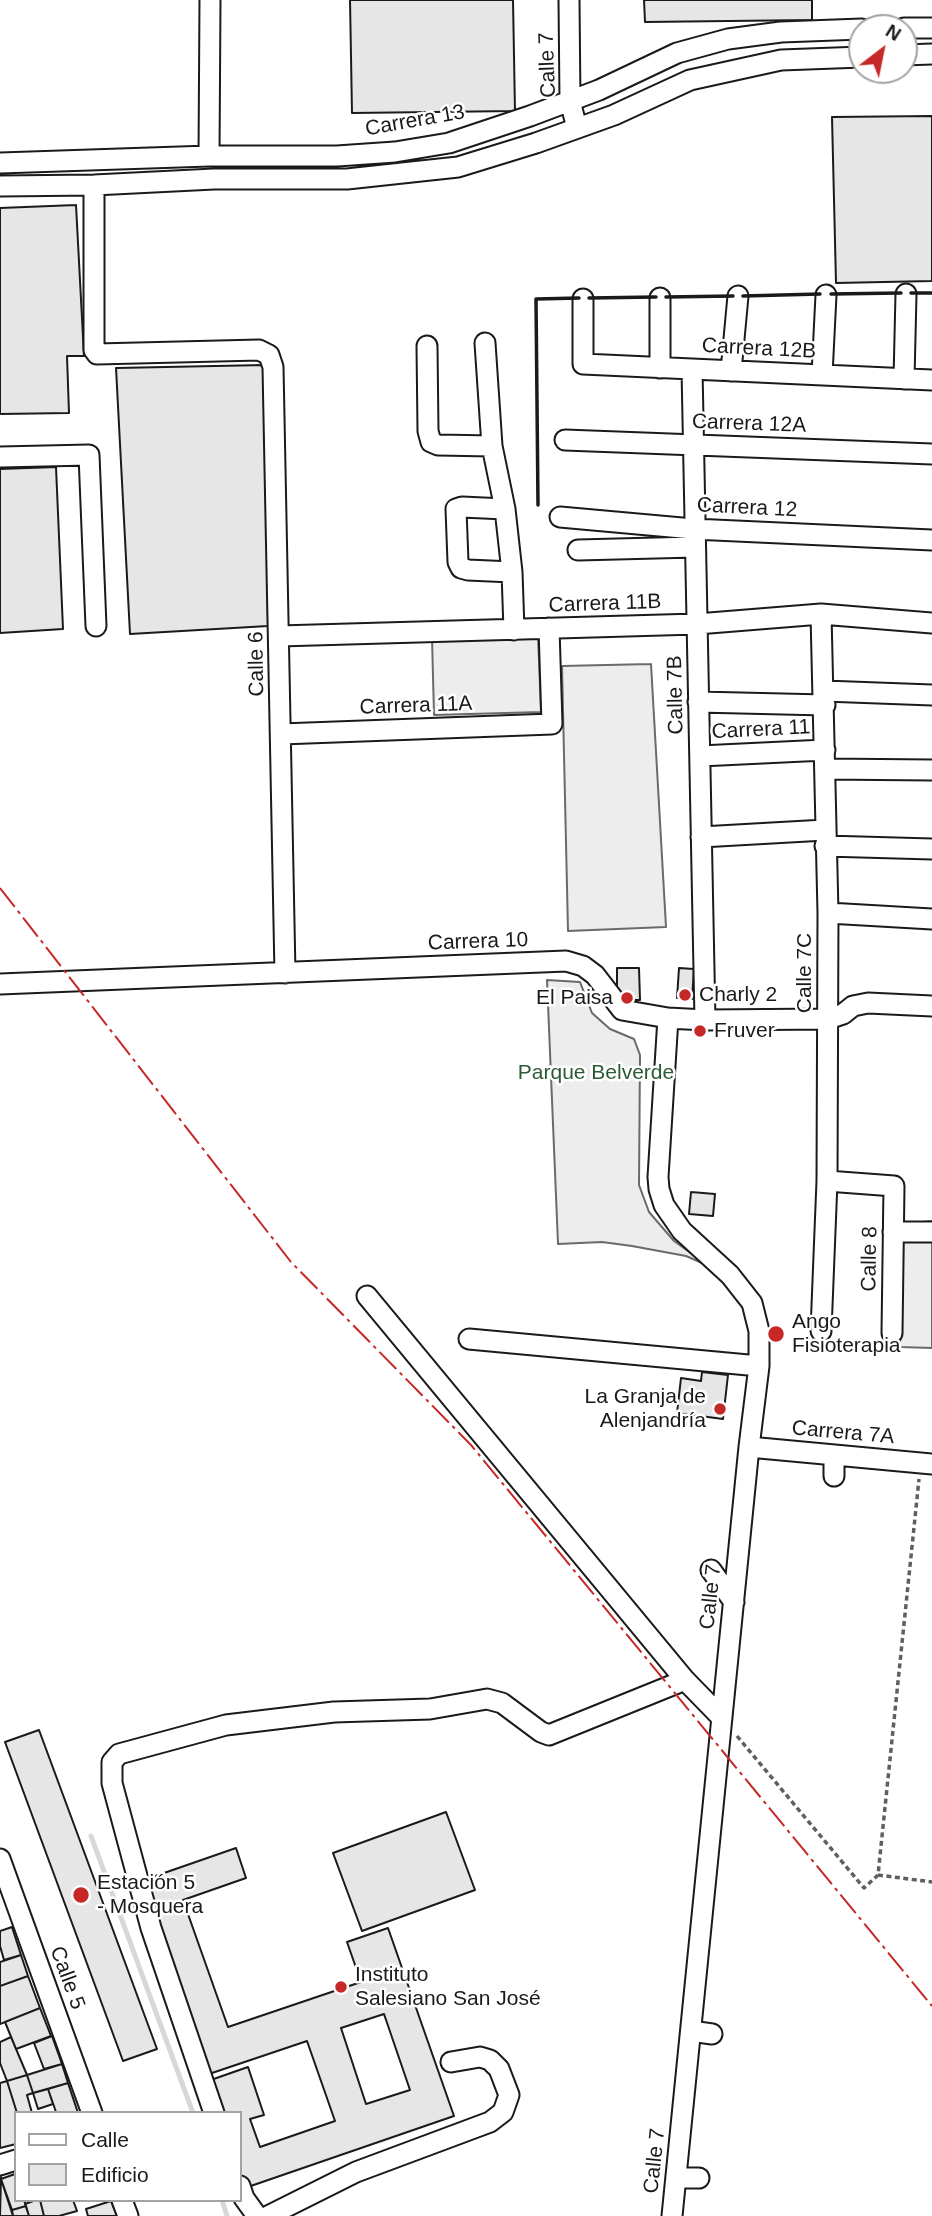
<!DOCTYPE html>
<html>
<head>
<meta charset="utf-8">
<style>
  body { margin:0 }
  #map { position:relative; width:932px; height:2216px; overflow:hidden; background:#fff; font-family:Arial,sans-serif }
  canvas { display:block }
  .legend { position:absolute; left:14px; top:2111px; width:228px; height:91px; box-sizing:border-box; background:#fff; border:2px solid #a3a3a3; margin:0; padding:9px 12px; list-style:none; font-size:21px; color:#1a1a1a }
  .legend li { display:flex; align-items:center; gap:14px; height:35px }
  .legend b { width:35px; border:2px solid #a3a3a3 }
  .north { position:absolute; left:848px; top:14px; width:70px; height:70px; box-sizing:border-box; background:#fff; border:2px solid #a3a3a3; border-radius:50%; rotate:32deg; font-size:19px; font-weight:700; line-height:28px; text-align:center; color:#1a1a1a }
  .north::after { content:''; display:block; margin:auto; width:24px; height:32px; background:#c62828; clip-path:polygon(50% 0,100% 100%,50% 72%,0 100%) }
</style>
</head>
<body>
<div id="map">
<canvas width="932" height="2216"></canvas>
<ul class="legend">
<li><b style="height:9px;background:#fff"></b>Calle</li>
<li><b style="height:19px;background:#e6e6e6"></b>Edificio</li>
</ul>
<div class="north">N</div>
</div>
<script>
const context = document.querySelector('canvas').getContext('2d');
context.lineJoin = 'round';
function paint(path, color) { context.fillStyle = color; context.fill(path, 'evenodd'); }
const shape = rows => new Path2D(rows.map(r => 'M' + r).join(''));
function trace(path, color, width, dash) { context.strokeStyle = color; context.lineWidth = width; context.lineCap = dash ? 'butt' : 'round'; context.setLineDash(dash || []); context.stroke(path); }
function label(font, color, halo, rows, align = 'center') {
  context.font = font + ' Arial,sans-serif'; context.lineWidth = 5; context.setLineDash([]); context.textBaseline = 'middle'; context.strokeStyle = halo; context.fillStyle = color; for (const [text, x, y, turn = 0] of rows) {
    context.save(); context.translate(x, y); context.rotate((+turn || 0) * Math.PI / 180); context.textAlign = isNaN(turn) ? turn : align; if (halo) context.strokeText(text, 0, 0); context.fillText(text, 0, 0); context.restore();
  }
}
const built = shape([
  [538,635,541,712,434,715,432,638,538,635],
  [651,664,666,927,568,931,562,666,651,664],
  [547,980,580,982,592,1013,610,1029,634,1039,640,1055,639,1185,649,1212,674,1241,709,1266,686,1256,632,1246,602,1242,558,1244,547,980],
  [932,1221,932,1348,900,1347,902,1224,932,1221]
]);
paint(built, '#ededed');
trace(built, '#6a6a6a', 2);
trace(shape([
  [91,1836,193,2113],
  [222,2200,227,2216]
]), '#d7d7d7', 5);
const building = shape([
  [350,0,513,0,515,111,352,113,350,0],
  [644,0,812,0,812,20,645,22,644,0],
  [932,116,932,281,836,283,832,117,932,116],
  [76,205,84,356,67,356,69,413,0,414,0,208,76,205],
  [265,365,268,626,130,634,116,368,265,365],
  [56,467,63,629,0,633,0,469,56,467],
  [617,968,639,968,640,1000,624,1000,617,993,617,968],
  [679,968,694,969,692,999,677,998,679,968],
  [691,1192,715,1194,713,1216,689,1214,691,1192],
  [702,1372,728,1375,723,1419,677,1413,681,1378,701,1381,702,1372],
  [39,1730,157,2049,123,2061,5,1742,39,1730],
  [446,1812,475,1890,362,1931,333,1853,446,1812],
  [236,1848,246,1878,183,1900,228,2027,361,1982,347,1942,388,1928,454,2116,242,2189,240,2183,240,2113,215,2113,205,2082,248,2067,264,2115,250,2119,260,2147,335,2121,307,2041,209,2074,141,1881,236,1848],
  [384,2014,410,2090,366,2104,341,2028,384,2014],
  [12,1927,21,1955,4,1960,0,1946,0,1931,12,1927],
  [21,1955,28,1976,0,1986,0,1962,21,1955],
  [28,1976,40,2008,0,2024,0,1986,28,1976],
  [40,2008,51,2036,16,2049,5,2022,40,2008],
  [52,2036,62,2064,44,2069,34,2043,52,2036],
  [11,2037,27,2075,7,2081,0,2063,0,2042,11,2037],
  [62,2064,68,2083,33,2093,27,2075,62,2064],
  [27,2075,33,2093,27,2095,32,2113,17,2113,7,2081,27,2075],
  [7,2081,17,2113,16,2144,0,2148,0,2083,7,2081],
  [68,2083,78,2113,51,2113,56,2112,48,2089,68,2083],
  [48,2089,53,2104,38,2109,33,2093,48,2089],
  [15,2174,16,2200,24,2200,26,2206,12,2210,1,2179,15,2174],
  [1,2177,1,2179,13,2216,0,2216,1,2177],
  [36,2200,40,2200,44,2216,29,2216,25,2204,36,2200],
  [40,2200,73,2200,77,2211,59,2216,44,2216,40,2200],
  [111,2201,117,2216,88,2216,86,2209,111,2201],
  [26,2206,29,2216,13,2216,12,2210,26,2206]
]);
paint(building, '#e6e6e6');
trace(building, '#1a1a1a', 2);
const minor = shape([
  [569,0,570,101,577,128],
  [904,28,932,28],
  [904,55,932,54],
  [209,156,210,0],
  [0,163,209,156,337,156,395,152,449,143,530,116,599,90,677,53,728,39,781,32,862,29],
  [94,185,94,350,97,354,259,350,269,355,273,367,285,973],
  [0,186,94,185,214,179,347,179,458,167,536,143,614,115,690,80,781,60,862,57],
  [660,298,660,368],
  [583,299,583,364,932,380],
  [485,343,492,446],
  [427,346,428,431,431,442,438,445,492,446,505,509,512,572,514,630],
  [692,369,705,1020],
  [731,371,738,296],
  [822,375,826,295],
  [904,379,906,294],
  [565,440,932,454],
  [0,457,89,455,96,626],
  [505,509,462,507,456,509,458,562,461,568,468,570,512,572],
  [560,517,693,529,932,540],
  [578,550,695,547],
  [279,636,697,624,821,614,932,623],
  [824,691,932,695],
  [698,702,825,705],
  [281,734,552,724,549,628],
  [700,756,825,750],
  [826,769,932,770],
  [701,837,825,830],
  [825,846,932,849],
  [828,913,932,919],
  [0,984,566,961,583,966,595,975,622,1010,668,1018,705,1020,828,1019,843,1014,853,1006,868,1003,932,1006],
  [668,1018,658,1177,659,1189,664,1205,682,1231,730,1275,752,1303,759,1331,759,1366,749,1447,672,2216],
  [827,1181,894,1186,892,1333],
  [893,1232,932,1232],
  [367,1296,685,1680,722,1718],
  [821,1331,827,1181,828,913,821,614],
  [469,1339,759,1366],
  [749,1447,932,1464],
  [834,1456,834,1476],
  [711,1570,734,1602],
  [0,1859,92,2113],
  [691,2031,712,2034],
  [214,2113,151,1928,130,1850,112,1783,112,1762,119,1754,226,1725,334,1712,430,1709,487,1699,502,1703,541,1732,549,1735,685,1680],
  [0,2165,16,2160],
  [676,2178,699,2178],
  [240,2186,244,2198,257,2216],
  [122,2200,128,2216],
  [268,2216,356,2172,490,2122,503,2112,509,2095,499,2069,490,2060,480,2057,451,2062]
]);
trace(minor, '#1a1a1a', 23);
trace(shape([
  [737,1736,864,1888,878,1875,919,1479],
  [878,1875,932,1882]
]), '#5f5f5f', 3.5, [5, 3.5]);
trace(minor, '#fff', 19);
trace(shape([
  [911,293,932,293],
  [831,294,901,293],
  [743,296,820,294],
  [666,297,733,296],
  [589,298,656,297],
  [538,505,536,299,579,298]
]), '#1a1a1a', 3.5);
trace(shape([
  [0,888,291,1262,471,1445,932,2006]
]), '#c62828', 2, [24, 5, 3.5, 5]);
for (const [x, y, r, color] of [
  [685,995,7,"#c62828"],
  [627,998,7,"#c62828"],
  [700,1031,7,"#c62828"],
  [776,1334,9,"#c62828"],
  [720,1409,7,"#c62828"],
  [81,1895,9,"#c62828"],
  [341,1987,7,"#c62828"]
]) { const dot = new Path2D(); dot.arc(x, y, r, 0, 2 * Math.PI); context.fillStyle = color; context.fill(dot); trace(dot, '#fff', 2.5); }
label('21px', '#1a1a1a', '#fff', [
  ["Calle 7",548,65,-92],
  ["Carrera 13",415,121,-10],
  ["Carrera 12B",759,349,3],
  ["Carrera 12A",749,424,2],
  ["Carrera 12",747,508,3],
  ["Carrera 11B",605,604,-2],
  ["Calle 6",257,664,-91],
  ["Calle 7B",676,695,-91],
  ["Carrera 11A",416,706,-2],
  ["Carrera 11",761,730,-3],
  ["Carrera 10",478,942,-2],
  ["Calle 7C",805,973,-90],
  ["Calle 8",870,1259,-89],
  ["Carrera 7A",843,1433,5],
  ["Calle 7",711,1597,-84],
  ["Calle 5",67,1978,70],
  ["Calle 7",655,2161,-84]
]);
label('21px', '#1a1a1a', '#fff', [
  ["Charly 2",699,995],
  ["El Paisa",613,998,"right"],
  ["Fruver",714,1031],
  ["Ango",792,1322],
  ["Fisioterapia",792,1346],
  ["La Granja de",706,1397,"right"],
  ["Alenjandría",706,1421,"right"],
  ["Estación 5",97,1883],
  ["- Mosquera",97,1907],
  ["Instituto",355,1975],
  ["Salesiano San José",355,1999]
], 'left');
label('21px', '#2b5a34', '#fff', [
  ["Parque Belverde",596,1073]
]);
</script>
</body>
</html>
